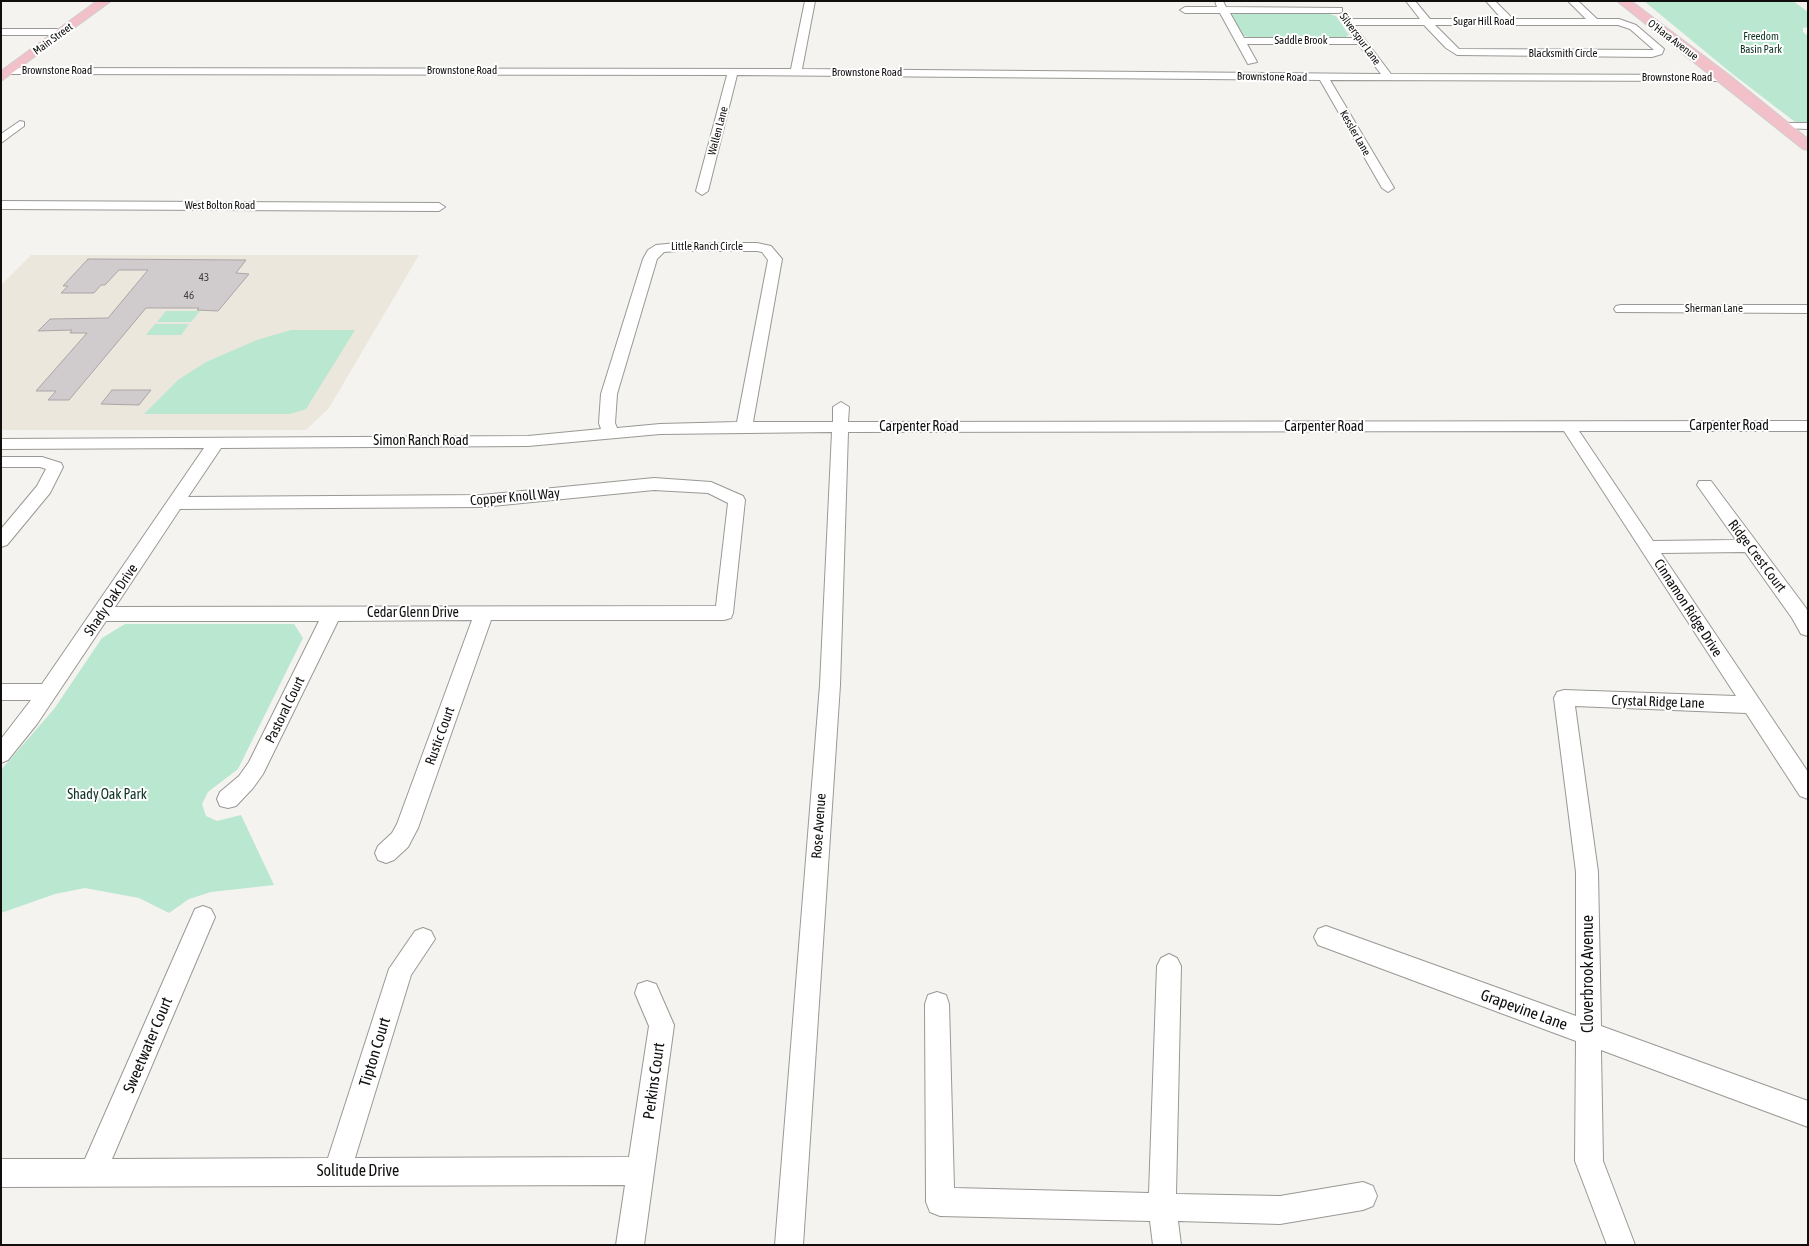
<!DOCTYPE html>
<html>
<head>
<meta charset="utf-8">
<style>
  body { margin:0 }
  #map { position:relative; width:1809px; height:1246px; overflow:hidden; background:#f4f3ef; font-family:"Asap Condensed",sans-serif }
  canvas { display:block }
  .frame { position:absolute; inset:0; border:2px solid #100f0e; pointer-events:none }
</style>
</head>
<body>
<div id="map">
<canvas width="1809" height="1246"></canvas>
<div class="frame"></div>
</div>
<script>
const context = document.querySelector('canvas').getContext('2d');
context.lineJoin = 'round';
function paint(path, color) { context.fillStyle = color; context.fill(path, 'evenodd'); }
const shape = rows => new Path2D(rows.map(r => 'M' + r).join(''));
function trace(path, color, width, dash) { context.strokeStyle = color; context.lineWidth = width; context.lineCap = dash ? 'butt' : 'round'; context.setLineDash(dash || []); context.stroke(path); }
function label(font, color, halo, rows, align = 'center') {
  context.font = font + ' "Asap Condensed",sans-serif'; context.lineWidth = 4; context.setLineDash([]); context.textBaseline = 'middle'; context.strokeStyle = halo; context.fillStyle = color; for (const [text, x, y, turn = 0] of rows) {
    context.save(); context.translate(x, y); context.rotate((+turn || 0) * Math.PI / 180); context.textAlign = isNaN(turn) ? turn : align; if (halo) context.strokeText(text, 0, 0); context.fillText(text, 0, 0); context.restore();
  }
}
paint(shape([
  [31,255,419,255,329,408,306,430,1,430,1,285]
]), '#ebe7dc');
paint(shape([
  [1644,1,1793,1,1808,12,1808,27,1803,28,1803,32,1808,36,1808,125,1799,125,1730,72],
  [1238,13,1326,13,1336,16,1349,35,1344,38,1251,38,1242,35,1231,15],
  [166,311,200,311,191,322,157,322],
  [155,324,189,324,181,335,146,335],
  [291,330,355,330,306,409,290,414,144,414,178,380,206,362,257,340],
  [125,624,294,624,303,638,238,769,208,792,202,804,206,816,217,821,241,815,274,885,211,892,189,899,169,913,139,898,85,888,55,894,1,913,1,770,54,709,102,638]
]), '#b9e7d0');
const building = shape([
  [88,259,246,260,236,273,249,274,218,311,197,310,199,308,146,308,69,400,48,400,56,391,36,391,87,333,70,333,72,330,38,331,50,319,108,318,148,270,119,270,105,285,101,285,94,293,61,293,68,286,63,286,88,259],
  [112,390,151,390,139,405,101,404,112,390]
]);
paint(building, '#d0cccd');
trace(building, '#aba6a7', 1);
const minor = shape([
  [805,1,815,1,802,69,1381,74,1358,44,1247,44,1257,62,1248,64,1220,13,1185,13,1180,10,1185,7,1217,7,1215,1,1223,1,1226,7,1342,8,1342,12,1339,13,1230,13,1244,38,1354,38,1348,30,1356,28,1391,74,1724,75,1729,78,1724,81,1330,80,1394,188,1388,192,1382,188,1320,80,737,75,708,191,702,195,696,191,727,75,10,74,5,71,10,68,791,69,805,1],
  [1406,1,1415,1,1430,19,1502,19,1486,1,1495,1,1513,19,1586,19,1568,1,1578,1,1597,19,1619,19,1636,25,1664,49,1662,54,1652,57,1457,55,1446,48,1424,25,1348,25,1343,22,1348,19,1420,19,1406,1],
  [1435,25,1618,25,1630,29,1654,50,1459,49,1435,25],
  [1,29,63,29,68,32,63,35,1,35,1,29],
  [20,121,24,122,24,126,1,143,1,134,20,121],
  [1784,123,1808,123,1808,129,1780,128,1778,126,1784,123],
  [1,201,439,203,445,207,439,211,1,209,1,201],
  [677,243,757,243,771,246,782,259,753,422,833,422,833,407,841,402,849,407,848,422,1808,421,1808,431,1579,431,1653,541,1736,540,1697,485,1699,481,1711,481,1806,608,1808,612,1808,636,1801,634,1792,618,1745,552,1661,553,1808,772,1808,799,1800,796,1746,713,1575,706,1598,872,1601,1026,1808,1101,1808,1127,1601,1050,1603,1161,1635,1245,1607,1245,1575,1161,1576,1041,1318,945,1314,937,1318,929,1326,926,1576,1016,1576,872,1554,698,1557,692,1564,690,1736,696,1564,431,848,432,840,685,803,1245,775,1245,820,685,832,432,660,434,528,446,221,448,188,497,482,495,654,478,711,482,743,496,745,500,733,613,731,618,724,620,491,620,418,828,408,847,394,860,386,863,378,860,375,853,378,846,392,833,397,824,472,620,338,621,263,774,253,788,236,806,228,808,220,806,217,799,220,792,239,776,249,762,319,621,106,621,37,724,8,760,1,763,1,739,31,700,1,700,1,684,42,684,204,448,1,449,1,439,528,436,601,429,599,423,601,394,643,259,648,250,656,245,677,243],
  [677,251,757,251,762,252,768,260,737,422,660,424,617,428,615,423,617,394,657,259,664,252,677,251],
  [654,490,708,493,728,503,716,606,115,607,180,509,482,507,654,490],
  [1621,305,1808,305,1808,313,1616,312,1614,309,1616,306,1621,305],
  [1,457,42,457,61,463,63,467,50,493,7,545,1,547,1,529,37,486,46,469,40,467,1,467,1,457],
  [203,906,211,909,215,917,112,1159,328,1158,389,969,415,931,423,928,431,931,435,939,411,975,355,1158,629,1157,649,1026,635,993,638,984,647,981,656,984,674,1025,644,1245,616,1245,625,1185,1,1187,1,1159,85,1159,195,909,203,906],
  [1169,954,1177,958,1181,966,1176,1194,1280,1196,1363,1182,1373,1186,1377,1196,1373,1206,1363,1210,1280,1224,1178,1221,1181,1245,1153,1245,1150,1221,940,1216,930,1212,926,1202,925,1004,928,995,937,992,946,995,949,1004,954,1188,1149,1193,1157,966,1161,958,1169,954]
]);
const major = shape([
  [97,1,111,1,1,81,1,71,97,1],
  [1617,1,1631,1,1729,75,1808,139,1808,150,1803,149,1617,1]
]);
trace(minor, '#9a9895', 2);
trace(major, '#cfcfcf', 2);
paint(minor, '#fff');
paint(major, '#f2c0c8');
label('11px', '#100f0e', '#fff', [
  ["Sugar Hill Road",1484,22],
  ["Main Street",53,39,-36],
  ["Silverspur Lane",1360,39,54],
  ["O'Hara Avenue",1673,40,37],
  ["Saddle Brook",1301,41],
  ["Blacksmith Circle",1563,54],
  ["Brownstone Road",57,71],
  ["Brownstone Road",462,71],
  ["Brownstone Road",867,73],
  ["Brownstone Road",1272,77,1],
  ["Brownstone Road",1677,78],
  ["Wallen Lane",718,131,-75],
  ["Kessler Lane",1355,133,60],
  ["West Bolton Road",220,206],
  ["Little Ranch Circle",707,247],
  ["Sherman Lane",1714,309]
]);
label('11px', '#0c3323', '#fff', [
  ["Freedom",1761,37],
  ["Basin Park",1761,50]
]);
label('11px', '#403e3e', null, [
  ["43",204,278],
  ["46",189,296]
]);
label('14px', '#100f0e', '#fff', [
  ["Carpenter Road",1729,426],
  ["Carpenter Road",919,427],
  ["Carpenter Road",1324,427],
  ["Simon Ranch Road",421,441],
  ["Copper Knoll Way",515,497,-5],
  ["Ridge Crest Court",1757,556,53],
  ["Shady Oak Drive",111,600,-56],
  ["Cinnamon Ridge Drive",1688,608,57],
  ["Cedar Glenn Drive",413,613],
  ["Crystal Ridge Lane",1658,702,2],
  ["Pastoral Court",285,710,-64],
  ["Rustic Court",440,736,-70],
  ["Rose Avenue",819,826,-86]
]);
label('14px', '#0c3323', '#fff', [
  ["Shady Oak Park",107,795]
]);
label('16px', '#100f0e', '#fff', [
  ["Cloverbrook Avenue",1588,974,-90],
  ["Grapevine Lane",1524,1010,20],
  ["Sweetwater Court",148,1045,-67],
  ["Tipton Court",375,1052,-73],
  ["Perkins Court",654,1081,-82],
  ["Solitude Drive",358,1171]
]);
</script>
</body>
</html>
